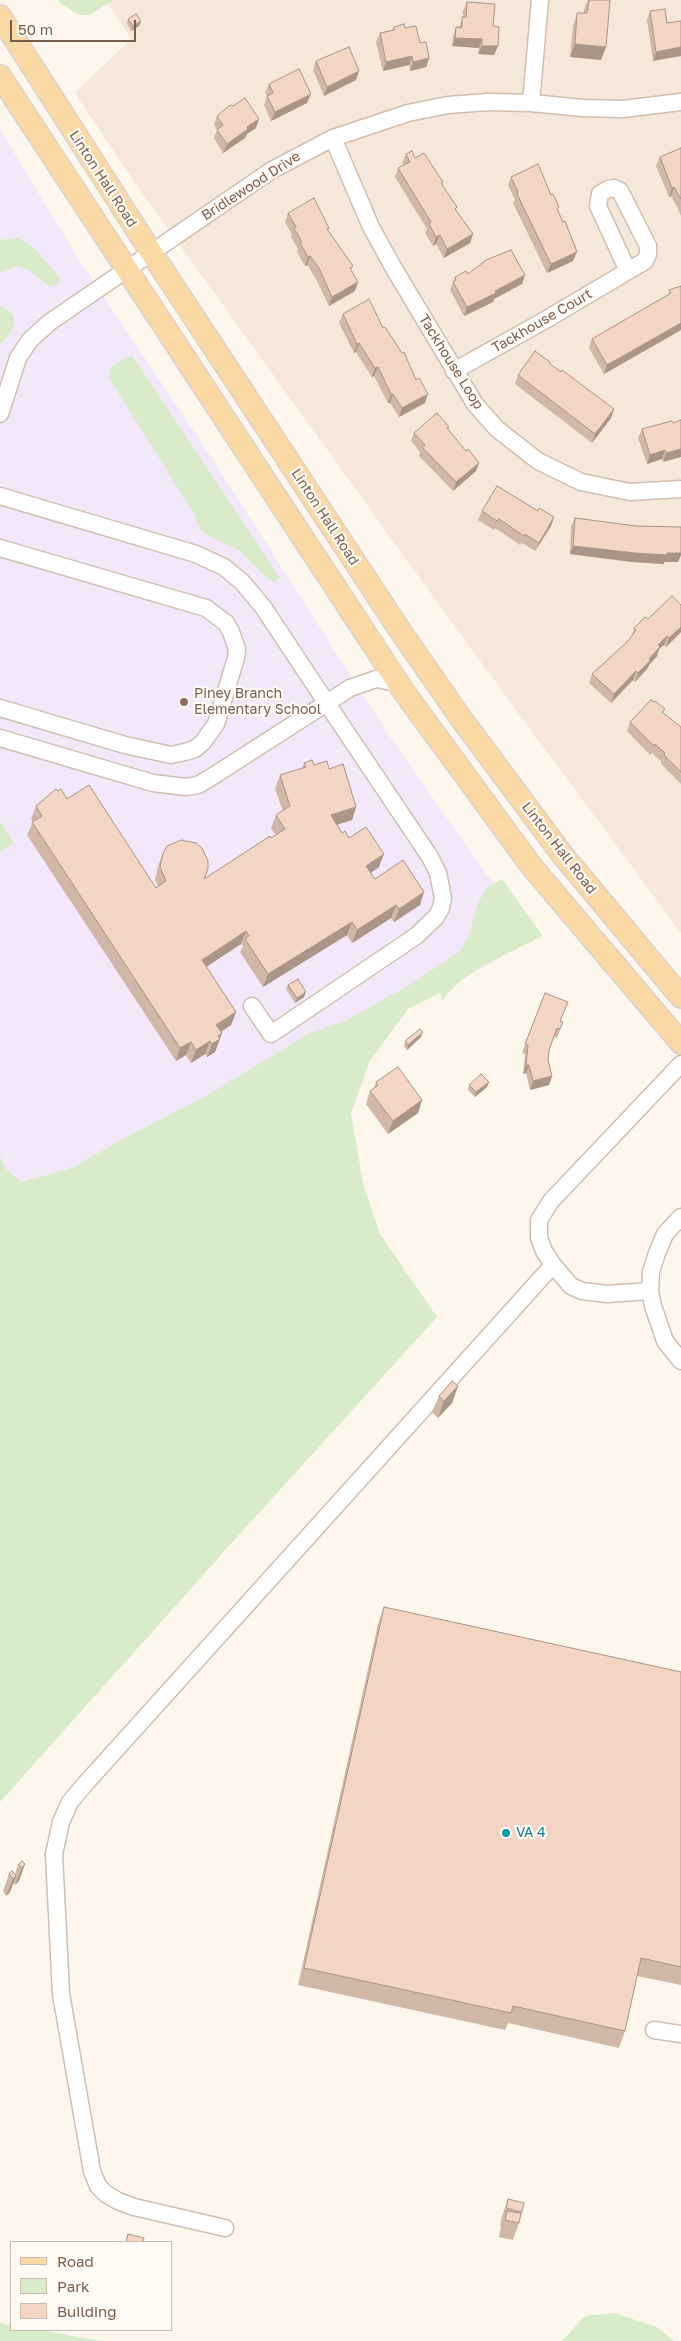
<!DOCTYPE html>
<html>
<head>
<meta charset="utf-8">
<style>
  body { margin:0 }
  #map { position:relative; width:681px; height:2341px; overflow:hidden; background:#fdf6ec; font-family:"Golos Text",sans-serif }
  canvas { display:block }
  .legend { position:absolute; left:10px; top:2241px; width:162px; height:90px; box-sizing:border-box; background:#fffaf3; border:1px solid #cabbb1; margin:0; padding:6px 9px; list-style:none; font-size:15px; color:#7a5c4d }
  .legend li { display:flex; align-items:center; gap:10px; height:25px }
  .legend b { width:25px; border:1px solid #cabbb1 }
  .scale { position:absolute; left:10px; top:20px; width:126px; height:22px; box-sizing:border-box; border:2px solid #7a5c4d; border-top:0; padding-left:6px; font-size:15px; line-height:18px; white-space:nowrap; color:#7a5c4d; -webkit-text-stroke:4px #fffaf3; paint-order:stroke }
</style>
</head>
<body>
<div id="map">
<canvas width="681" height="2341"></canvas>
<ul class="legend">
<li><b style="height:6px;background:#fbd9a5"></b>Road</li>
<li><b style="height:14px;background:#d8ecc9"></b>Park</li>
<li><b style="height:14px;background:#f3d5c3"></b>Building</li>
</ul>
<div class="scale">50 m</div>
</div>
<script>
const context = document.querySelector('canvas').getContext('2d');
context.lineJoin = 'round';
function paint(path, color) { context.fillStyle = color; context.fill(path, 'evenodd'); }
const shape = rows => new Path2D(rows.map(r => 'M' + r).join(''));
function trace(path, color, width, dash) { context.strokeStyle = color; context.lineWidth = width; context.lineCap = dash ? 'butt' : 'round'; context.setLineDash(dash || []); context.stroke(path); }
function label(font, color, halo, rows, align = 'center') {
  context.font = font + ' "Golos Text",sans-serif'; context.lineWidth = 4.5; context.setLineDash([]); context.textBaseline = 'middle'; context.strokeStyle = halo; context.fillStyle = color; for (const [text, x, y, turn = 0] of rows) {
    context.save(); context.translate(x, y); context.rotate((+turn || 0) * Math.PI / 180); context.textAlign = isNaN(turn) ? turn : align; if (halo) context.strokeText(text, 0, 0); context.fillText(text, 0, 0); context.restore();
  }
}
paint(shape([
  [106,0,681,0,681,933,463,638,142,193,75,93,131,39]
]), '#f5e8da');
paint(shape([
  [0,129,74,252,210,455,386,731,477,861,535,939,0,1229]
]), '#f3e8fa');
paint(shape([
  [57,0,113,0,90,15,80,15,61,4],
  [0,238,3,240,18,238,33,247,60,278,56,285,50,287,29,270,18,266,0,272],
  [0,306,8,310,13,315,14,325,11,332,0,345],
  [126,357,133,357,138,364,280,578,275,582,268,579,240,551,203,533,197,524,195,515,112,383,109,376,110,368],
  [0,821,14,843,0,852],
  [502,879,543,936,480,967,454,986,442,1001,440,993,408,1009,370,1061,351,1113,363,1183,380,1234,437,1317,238,1536,0,1802,0,1156,5,1168,21,1182,72,1168,126,1137,208,1095,306,1035,349,1019,413,983,459,952,468,937,478,903,487,887],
  [614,2313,657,2327,674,2341,562,2341,585,2316],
  [0,2323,11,2325,11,2330,39,2330,102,2341,0,2341]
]), '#d8ecc9');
const minor = shape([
  [531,103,540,0],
  [333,138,371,227,393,267,475,404,497,429,538,461,581,482,630,492,681,489],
  [454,371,547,319,628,271,645,261,648,254,648,246,620,191,614,188,608,189,600,194,598,206,628,271],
  [0,414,18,358,30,340,50,322,272,170,333,138,408,113,448,105,488,102,531,103,583,108,623,109,681,102],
  [0,496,196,554,224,567,242,582,263,607,326,702,430,857,438,873,443,898,441,908,436,917,416,936,271,1034,252,1006],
  [0,548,206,608,226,623,231,632,237,649,236,658,216,724,203,742,195,749,185,752,171,755,125,745,0,708],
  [0,738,153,783,186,787,198,785,210,778,350,688,376,679,398,683],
  [681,1217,665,1234,657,1253,651,1272,650,1291,653,1306,665,1341,681,1361],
  [650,1291,607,1294,582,1291,571,1286,553,1265,544,1251,539,1238,539,1220,551,1201,681,1064],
  [654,2030,681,2034],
  [225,2228,134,2207,118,2201,106,2194,98,2186,92,2171,61,1994,54,1854,61,1822,70,1802,86,1783,553,1265]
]);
const major = shape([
  [0,16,151,252,399,629,460,717,561,853,681,997],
  [0,76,404,692,532,867,681,1043]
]);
trace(minor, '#d1beb0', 19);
trace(major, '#dad1cd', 24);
trace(minor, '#fff', 16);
trace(major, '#fbd9a5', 21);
paint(shape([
  [588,0,610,0,606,47,601,60,570,57,573,26,577,13,584,13,584,9],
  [467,2,493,26,494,55,478,54,479,48,452,46,453,36,456,27,459,27,463,17,463,11],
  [650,11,667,23,653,61,647,20],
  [128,19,141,21,139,26,131,31,127,24],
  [394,27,405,28,420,43,429,58,426,67,410,71,409,65,383,71,376,42,380,33,392,30],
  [316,61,356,80,324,96,313,70],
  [269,84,307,103,271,121,264,105,267,96,265,93],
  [217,116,256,128,247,134,245,138,223,153,214,138,217,130,214,125],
  [681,148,681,216,678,209,671,196,669,197,656,166,660,157],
  [406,154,415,158,443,182,442,184,456,210,473,234,470,243,444,258,436,244,433,246,425,233,427,229,395,177,398,168,404,165,402,163],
  [511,177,558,211,573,261,547,273,513,203,515,200,508,185],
  [288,213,329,228,328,230,353,266,351,270,355,291,329,306,315,277,307,265,305,266,297,252,298,249,291,237,292,234,285,222],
  [468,274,522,284,494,299,493,302,464,316,450,290,455,277],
  [681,286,681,330,604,374,589,348,592,339,668,295,669,290],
  [343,314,383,328,425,403,399,417,390,403,388,403,374,376,372,377,356,352,354,353,339,323],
  [550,364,614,409,611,418,592,443,515,384,518,375],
  [681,420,663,462,662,459,647,464,638,438,642,429,673,423],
  [449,427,448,430,476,471,453,491,419,456,420,452,411,441,414,433],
  [482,511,538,511,554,517,551,526,535,551,522,543,520,545,495,528,494,530,478,520],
  [575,518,636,526,681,527,681,555,678,562,664,562,664,564,632,562,570,554,571,526],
  [648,619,681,632,666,647,664,645,659,649,657,656,649,665,647,669,635,682,633,680,611,703,589,683,592,674,627,642,632,635,634,628],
  [654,702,665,709,663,713,681,727,681,784,661,764,661,761,652,753,650,755,627,731,630,722],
  [304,763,329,769,356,807,352,820,337,825,342,833,379,867,371,873,375,879,420,905,394,922,391,918,352,943,347,935,263,987,240,952,243,946,241,944,206,967,236,1012,231,1025,221,1032,222,1033,215,1052,207,1057,205,1054,191,1063,186,1055,176,1061,27,835,33,822,31,819,36,806,58,791,67,799,156,888,158,886,155,880,158,866,163,853,208,869,205,878,276,836,271,828,276,815,283,811,275,789,280,775,302,769],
  [288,985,304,997,295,1003,286,989],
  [545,993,560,1021,563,1022,557,1038,554,1037,549,1051,548,1060,552,1076,549,1085,530,1090,526,1073,523,1074,525,1054,522,1053],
  [421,1037,407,1050,404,1046,405,1041],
  [376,1082,422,1100,418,1113,388,1134,366,1104,370,1091,374,1088],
  [489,1082,487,1087,475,1097,468,1090,469,1085],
  [458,1386,452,1403,438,1418,432,1412,439,1396],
  [384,1607,681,1672,681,1985,637,1976,625,2031,619,2048,508,2023,505,2030,298,1985,378,1624],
  [25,1864,19,1881,15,1885,13,1883,10,1892,6,1896,3,1891,9,1874,15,1874,18,1865],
  [508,2199,522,2212,519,2223,513,2240,499,2237,501,2226,500,2225,502,2216]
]), '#d1b7a8');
paint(shape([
  [141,21,139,26,131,31,133,26],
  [455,38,482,39,479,48,452,46],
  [575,44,606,47,601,60,570,57],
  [482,46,498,46,494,55,478,54],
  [681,47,681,56,653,61,656,52],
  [412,56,409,65,383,71,386,62],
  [429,58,426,67,410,71,413,62],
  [359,71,356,80,324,96,327,87],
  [311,94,307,103,271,121,275,112],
  [259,119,256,128,247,134,245,138,223,153,227,144,247,127],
  [674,187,671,196,669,197,672,188],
  [473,234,470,243,444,258,447,249],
  [440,235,436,244,433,246,436,237],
  [577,252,573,261,547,273,551,264],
  [310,256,307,265,305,266,308,257],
  [525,275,522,284,494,299,493,302,464,316,467,307],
  [358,282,355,291,329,306,332,297],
  [681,323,681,330,604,374,607,365],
  [359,343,356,352,354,353,357,344],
  [378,367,374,376,372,377,375,368],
  [391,394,393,394,390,403,388,403],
  [428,394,425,403,399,417,402,408],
  [614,409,611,418,592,443,595,434],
  [681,449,681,457,663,462,666,453],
  [665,450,662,459,647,464,650,455],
  [479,463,476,471,453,491,456,482],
  [554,517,551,526,535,551,539,543],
  [573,546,681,553,681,555,678,562,664,562,664,564,632,562,570,554],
  [681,627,681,632,666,647,669,638],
  [667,636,664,645,659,649,657,656,649,665,647,669,635,682,638,673,658,645],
  [636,671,633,680,611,703,614,694],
  [356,807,352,820,326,828,331,815],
  [384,854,379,867,361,879,366,866],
  [424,892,420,905,394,922,399,909],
  [396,905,391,918,352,943,357,930],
  [352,922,347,935,263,987,268,974],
  [246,931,241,944,197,973,202,960],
  [306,992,304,997,295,1003,297,998],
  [236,1012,231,1025,212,1038,216,1025],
  [423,1032,421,1037,407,1050,408,1045],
  [222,1033,215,1052,207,1057,212,1044,218,1036],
  [210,1041,205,1054,191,1063,196,1050],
  [191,1042,186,1055,176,1061,180,1048],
  [526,1065,529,1065,526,1073,523,1074],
  [552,1076,549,1085,530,1090,533,1081],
  [489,1082,487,1087,475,1097,476,1092],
  [422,1100,418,1113,388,1134,393,1121],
  [458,1386,452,1403,438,1418,444,1401],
  [25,1864,19,1881,15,1885,22,1868],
  [16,1876,10,1892,6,1896,13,1879]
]), '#aa9588');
const building = shape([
  [589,0,610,0,606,47,575,44,577,13,587,13,589,0],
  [467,2,495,4,493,26,499,27,498,46,482,46,482,39,455,38,456,27,462,28,462,17,466,17,467,2],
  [665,9,667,23,681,21,681,47,656,52,650,11,665,9],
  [136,14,141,21,133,26,128,19,136,14],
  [404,24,405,28,416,26,420,43,426,42,429,58,413,62,412,56,386,62,380,33,394,30,394,27,404,24],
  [349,47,359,71,327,87,316,61,349,47],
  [299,69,311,94,275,112,267,96,273,93,269,84,299,69],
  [245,98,259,119,247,127,248,129,227,144,217,130,223,125,217,116,230,105,233,106,245,98],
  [681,148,681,199,674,187,672,188,660,157,681,148],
  [412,151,415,158,424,153,443,182,441,183,457,207,455,209,473,234,447,249,440,235,436,237,429,224,431,222,398,168,410,162,406,154,412,151],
  [538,164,551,195,553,194,559,207,557,209,563,222,565,221,577,252,551,264,517,194,518,192,511,177,538,164],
  [314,198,329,228,327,229,353,266,350,268,358,282,332,297,319,268,310,256,308,257,300,243,302,242,294,228,296,227,288,213,314,198],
  [511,250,525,275,495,291,496,293,467,307,453,282,456,280,455,277,466,271,468,274,486,260,511,250],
  [681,286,681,323,607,365,592,339,671,293,669,290,681,286],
  [369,299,383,328,385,327,402,353,404,352,416,380,419,378,428,394,402,408,393,394,391,394,378,367,375,368,359,343,357,344,343,314,369,299],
  [535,351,550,362,549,363,561,372,562,370,614,409,595,434,518,375,535,351],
  [437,413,449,427,447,428,466,451,468,449,479,463,456,482,422,447,425,445,414,433,437,413],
  [681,420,681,449,666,453,665,450,650,455,642,429,672,421,673,423,681,420],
  [497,486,538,511,539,508,554,517,539,543,525,534,524,536,499,519,497,521,482,511,497,486],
  [575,518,636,526,681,527,681,553,667,553,667,555,635,553,573,546,575,518],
  [672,596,681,605,681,627,669,638,667,636,658,645,660,647,649,659,650,661,638,673,636,671,614,694,592,674,627,642,636,630,634,628,645,617,648,619,672,596],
  [651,700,654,702,655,701,665,709,662,712,681,727,681,772,664,755,665,753,655,744,654,746,630,722,651,700],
  [312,760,314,765,327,761,329,769,343,764,356,807,331,815,342,833,345,831,349,838,366,827,384,854,366,866,375,879,403,860,424,892,399,909,396,905,357,930,352,922,268,974,245,939,249,936,246,931,202,960,236,1012,216,1025,222,1033,218,1036,220,1039,212,1044,210,1041,196,1050,191,1042,180,1048,32,822,42,816,36,806,56,789,58,791,61,789,67,799,89,785,156,888,166,881,160,867,163,853,167,846,181,840,196,843,202,848,208,861,208,869,204,879,270,836,271,838,285,829,276,815,290,806,280,775,306,767,304,763,312,760],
  [298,979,306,992,297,998,288,985,298,979],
  [545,993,568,1002,560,1021,563,1022,560,1029,557,1028,549,1050,548,1060,552,1076,533,1081,529,1065,526,1065,528,1045,525,1044,545,993],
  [420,1029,423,1032,408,1045,405,1041,420,1029],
  [398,1067,422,1100,393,1121,370,1091,378,1085,376,1082,398,1067],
  [481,1074,489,1082,476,1092,469,1085,481,1074],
  [452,1381,458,1386,444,1401,439,1396,452,1381],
  [384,1607,681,1672,681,1967,641,1958,625,2031,513,2006,511,2013,304,1968,384,1607],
  [22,1861,25,1864,22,1868,18,1865,22,1861],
  [12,1871,16,1876,13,1879,9,1874,12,1871],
  [508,2199,524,2203,522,2212,506,2208,508,2199],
  [507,2211,521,2213,519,2223,505,2220,507,2211],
  [128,2234,144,2238,143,2242,126,2242,128,2234]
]);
paint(building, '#f3d5c3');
trace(building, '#aa9588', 1);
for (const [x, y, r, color] of [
  [184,702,5,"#8d6e63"],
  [506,1833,5,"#0f9aa8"]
]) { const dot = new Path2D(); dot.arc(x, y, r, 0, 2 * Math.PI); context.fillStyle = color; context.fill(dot); trace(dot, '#fffaf3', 2); }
label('14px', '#7a5c4d', '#fffaf3', [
  ["Linton Hall Road",103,179,57],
  ["Bridlewood Drive",251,186,-33],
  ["Tackhouse Court",542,321,-30],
  ["Tackhouse Loop",451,362,58],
  ["Linton Hall Road",325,517,57],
  ["Linton Hall Road",559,848,52]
]);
label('14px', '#785e54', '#fffaf3', [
  ["Piney Branch",194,694],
  ["Elementary School",194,710]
], 'left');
label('14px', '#0d838f', '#fffaf3', [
  ["VA 4",516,1833]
], 'left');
</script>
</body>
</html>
